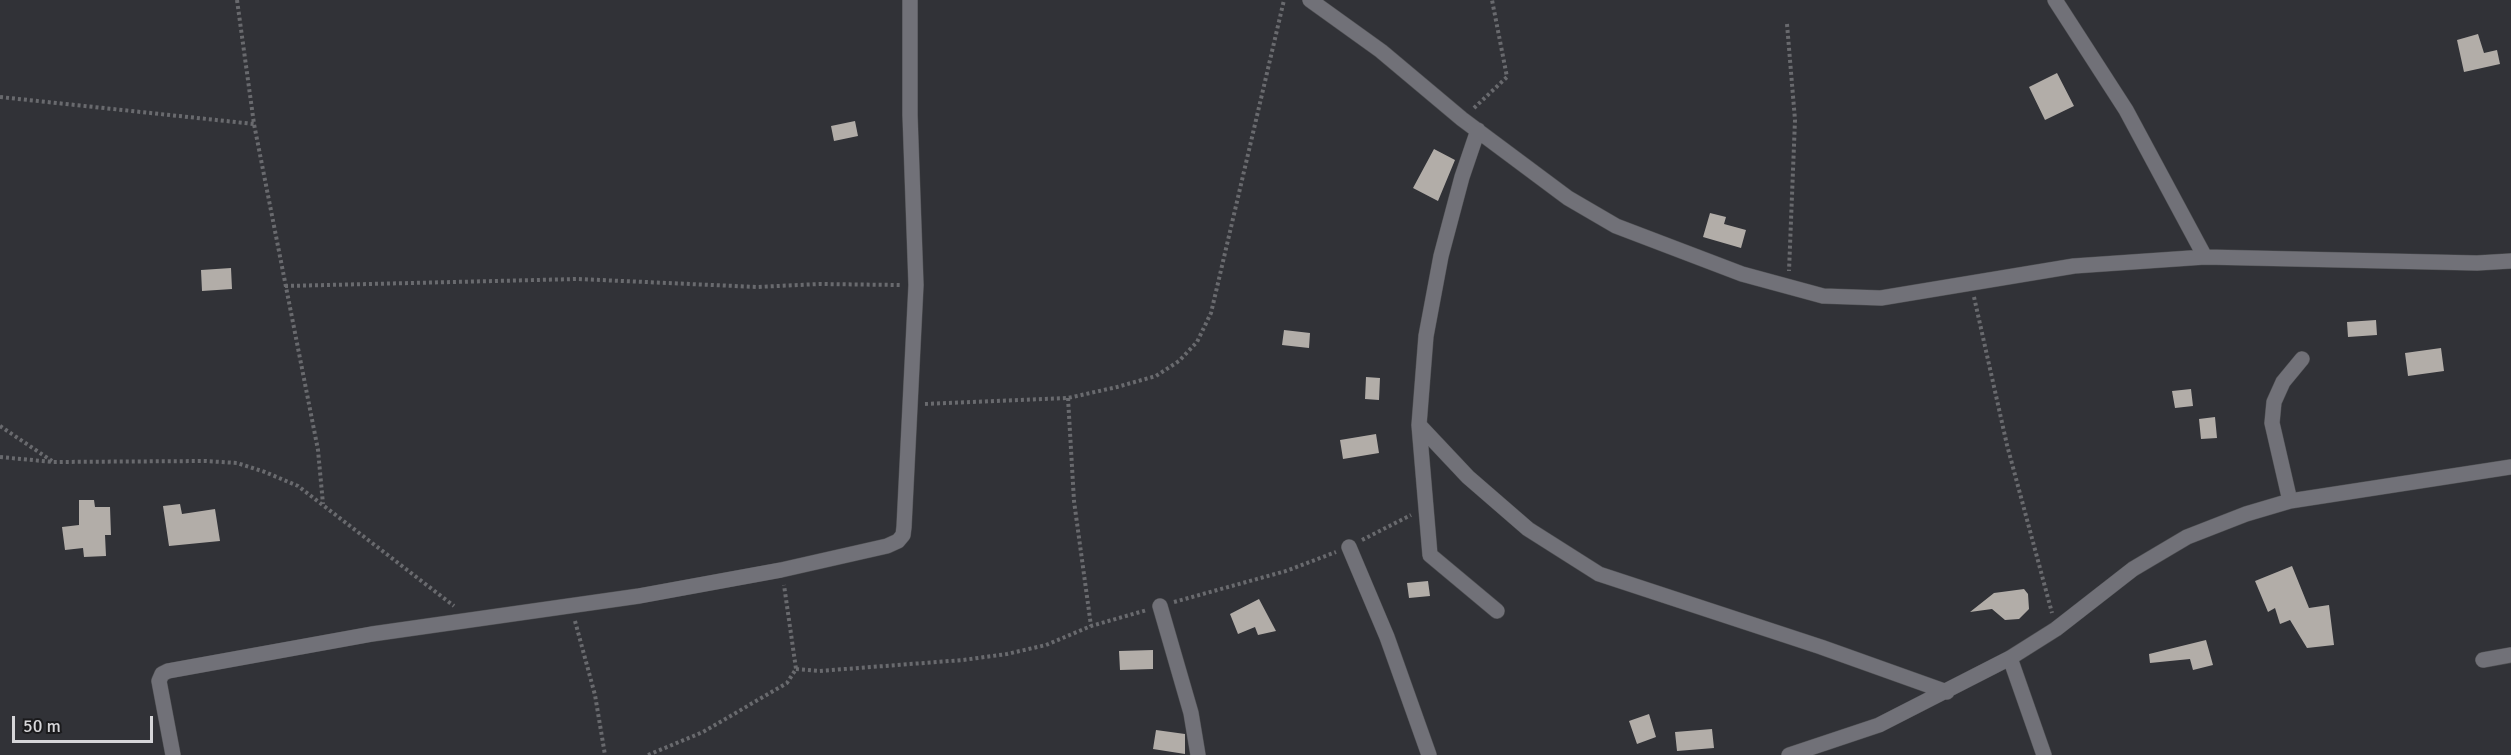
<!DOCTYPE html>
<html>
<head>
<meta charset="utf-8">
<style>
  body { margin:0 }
  #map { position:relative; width:2511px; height:755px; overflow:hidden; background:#313237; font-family:Signika,sans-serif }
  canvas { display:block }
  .scale { position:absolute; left:12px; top:716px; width:141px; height:27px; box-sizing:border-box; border:3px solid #d6d6d9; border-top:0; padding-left:8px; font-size:18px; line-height:21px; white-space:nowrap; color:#d6d6d9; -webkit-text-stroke:4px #1a1a1c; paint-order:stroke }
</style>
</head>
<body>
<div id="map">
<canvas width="2511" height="755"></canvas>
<div class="scale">50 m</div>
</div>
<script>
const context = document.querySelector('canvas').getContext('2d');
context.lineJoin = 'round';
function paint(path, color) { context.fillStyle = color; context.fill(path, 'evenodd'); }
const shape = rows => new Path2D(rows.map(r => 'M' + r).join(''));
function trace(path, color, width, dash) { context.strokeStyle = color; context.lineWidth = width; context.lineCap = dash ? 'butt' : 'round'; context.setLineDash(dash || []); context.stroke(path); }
paint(shape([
  [2478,34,2484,53,2497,50,2500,64,2464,72,2457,40],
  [2057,73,2074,106,2045,120,2029,87],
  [855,121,858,136,834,141,831,126],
  [1434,149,1455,160,1438,201,1413,188],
  [1710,213,1726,217,1724,224,1746,230,1741,248,1703,237],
  [231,268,232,289,202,291,201,270],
  [2376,320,2377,335,2348,337,2347,322],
  [1284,330,1310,333,1309,348,1282,345],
  [2441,348,2444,371,2408,376,2405,353],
  [1366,377,1380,378,1379,400,1365,399],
  [2191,389,2193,406,2175,408,2172,391],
  [2215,417,2217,438,2201,439,2199,419],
  [1376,434,1379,453,1343,459,1340,440],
  [79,500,94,500,95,507,110,507,111,535,105,535,106,556,84,557,83,548,65,550,62,527,79,525],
  [180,504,182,514,215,509,220,541,169,546,163,506],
  [2292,566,2309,608,2329,605,2334,645,2307,648,2290,620,2280,624,2275,608,2268,612,2255,581],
  [1428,581,1430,596,1409,598,1407,583],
  [2024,589,2028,594,2029,609,2019,619,2005,620,1992,609,1970,612,1994,593],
  [1259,599,1276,631,1258,635,1255,627,1238,634,1230,614],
  [2206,640,2213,665,2193,670,2190,659,2150,663,2149,654],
  [1153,650,1153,669,1120,670,1119,651],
  [1649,714,1656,737,1637,744,1629,721],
  [1712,729,1714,748,1677,751,1675,732],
  [1156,730,1185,734,1185,754,1153,749]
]), '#b2ada8');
const minor = shape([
  [1310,0,1381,51,1462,119,1568,198,1616,226,1742,274,1823,296,1881,298,2074,266,2205,257,2477,263,2511,261],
  [2055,0,2126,110,2205,257],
  [1478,130,1462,177,1441,256,1426,336,1419,425,1430,555,1497,611],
  [1419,425,1468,477,1528,529,1599,574,1821,647,1947,692],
  [2290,501,2272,423,2274,402,2283,382,2302,359],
  [1349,547,1387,637,1429,755],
  [1160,606,1191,713,1198,755],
  [2010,658,2044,755],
  [2483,660,2511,655],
  [173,755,159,681,162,674,168,671,372,634,639,596,781,570,887,546,898,541,903,535,904,527,916,285,910,115,910,0],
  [1789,755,1879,725,2010,658,2056,629,2133,569,2187,537,2246,514,2290,501,2511,467]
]);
trace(minor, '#4e4f52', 16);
trace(shape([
  [237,0,254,124,318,450,323,504],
  [1787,24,1795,120,1789,271],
  [0,97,254,124],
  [1474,108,1507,77,1492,0],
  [285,286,578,279,757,287,819,284,900,285],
  [1974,297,2007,445,2052,613],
  [1068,398,1074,501,1091,626],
  [925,404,1068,398,1117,387,1156,376,1179,361,1197,342,1211,313,1284,0],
  [0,426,52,461],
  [0,457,53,462,205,461,237,463,265,472,298,486,454,606],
  [1362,540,1411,515],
  [1174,602,1286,571,1336,552],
  [575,621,595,695,605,755],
  [796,669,819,671,963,660,1007,654,1046,645,1091,626,1147,610],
  [648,755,703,732,787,683,796,669,784,585]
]), '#696a6e', 4, [3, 3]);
trace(minor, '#717178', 15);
</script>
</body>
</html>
